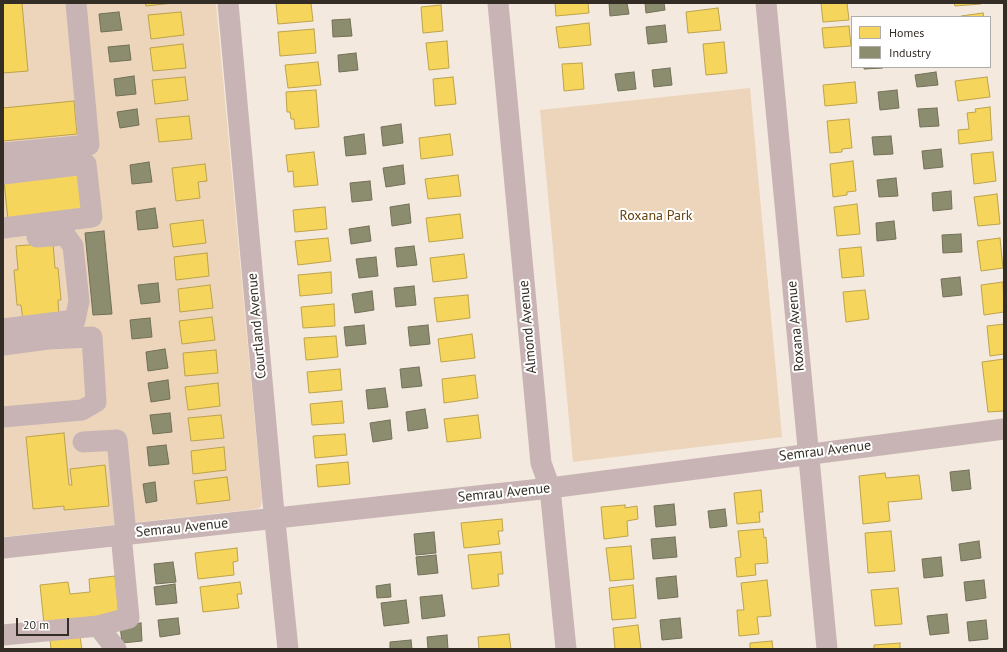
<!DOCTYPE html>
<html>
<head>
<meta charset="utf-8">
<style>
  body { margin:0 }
  #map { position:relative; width:1007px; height:652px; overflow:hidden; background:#f3e9de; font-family:"PT Sans",sans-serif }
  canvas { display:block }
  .frame { position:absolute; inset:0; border:4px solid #342d25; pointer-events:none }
  .legend { position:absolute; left:851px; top:16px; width:140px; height:52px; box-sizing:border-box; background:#fff; border:1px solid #aeaba8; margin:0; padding:5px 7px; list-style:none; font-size:12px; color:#342d25 }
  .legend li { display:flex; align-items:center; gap:8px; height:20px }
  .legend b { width:20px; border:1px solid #aeaba8 }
  .scale { position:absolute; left:16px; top:618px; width:53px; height:18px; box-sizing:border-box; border:2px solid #342d25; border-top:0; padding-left:5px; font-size:12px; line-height:14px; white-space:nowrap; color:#342d25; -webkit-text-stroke:3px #fff; paint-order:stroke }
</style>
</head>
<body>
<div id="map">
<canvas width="1007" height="652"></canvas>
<div class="frame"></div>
<ul class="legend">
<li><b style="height:11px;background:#f6d55c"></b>Homes</li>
<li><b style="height:11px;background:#8c8c6e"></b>Industry</li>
</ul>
<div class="scale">20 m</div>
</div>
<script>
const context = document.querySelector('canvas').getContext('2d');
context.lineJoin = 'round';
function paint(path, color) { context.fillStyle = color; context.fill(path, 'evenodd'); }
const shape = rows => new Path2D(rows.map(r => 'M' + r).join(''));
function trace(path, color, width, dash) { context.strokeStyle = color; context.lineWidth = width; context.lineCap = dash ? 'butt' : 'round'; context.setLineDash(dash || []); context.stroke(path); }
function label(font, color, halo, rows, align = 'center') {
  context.font = font + ' "PT Sans",sans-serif'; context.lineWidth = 4; context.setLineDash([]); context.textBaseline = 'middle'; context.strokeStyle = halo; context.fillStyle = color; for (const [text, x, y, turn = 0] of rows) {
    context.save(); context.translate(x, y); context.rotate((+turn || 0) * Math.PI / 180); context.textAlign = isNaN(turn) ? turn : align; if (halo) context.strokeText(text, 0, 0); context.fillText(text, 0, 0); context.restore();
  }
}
paint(shape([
  [3,3,216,3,262,499,261,507,257,509,3,537],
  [750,88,782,437,573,462,540,110]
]), '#ecd5ba');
const homes = shape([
  [3,3,22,3,28,71,3,73,3,3],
  [145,3,173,3,146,6,145,3],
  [276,3,311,3,313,21,278,24,276,3],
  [555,3,588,3,589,13,556,16,555,3],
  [821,3,847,3,849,20,823,22,821,3],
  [954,3,981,3,981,4,955,6,954,3],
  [441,5,443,31,423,33,421,7,441,5],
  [718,8,721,30,688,33,686,12,718,8],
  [181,12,184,35,151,39,148,15,181,12],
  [983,13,984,17,961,17,961,16,983,13],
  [589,23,591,45,559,48,556,27,589,23],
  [849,26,851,46,824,48,822,28,849,26],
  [314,29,316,53,280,56,278,32,314,29],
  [447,41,449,68,429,70,426,43,447,41],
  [724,42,727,73,706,75,703,44,724,42],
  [183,44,186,68,153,71,150,48,183,44],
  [318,62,321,85,288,88,285,65,318,62],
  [582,63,584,89,564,91,562,64,582,63],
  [185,77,188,100,155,104,152,80,185,77],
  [453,77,456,104,435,106,433,79,453,77],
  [987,77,990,97,958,101,955,81,987,77],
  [855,82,857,103,825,106,823,85,855,82],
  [316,90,319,127,295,129,294,119,291,119,290,112,287,112,286,92,316,90],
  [74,101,77,134,3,141,3,108,74,101],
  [990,107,992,140,959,144,958,130,969,129,967,113,976,112,975,109,990,107],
  [189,116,192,139,159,142,156,119,189,116],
  [849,119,852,148,842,149,842,152,830,153,827,121,849,119],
  [450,134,453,155,421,159,419,138,450,134],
  [314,152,318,185,294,187,293,171,288,172,286,155,314,152],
  [993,152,996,181,974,184,971,154,993,152],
  [853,161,856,191,847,192,847,195,833,197,830,164,853,161],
  [205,164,207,181,198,182,200,198,176,201,172,168,205,164],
  [78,174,82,212,8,220,4,181,78,174],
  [458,175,461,196,428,199,425,179,458,175],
  [997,194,1000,224,978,226,974,197,997,194],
  [857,204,860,234,837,236,834,207,857,204],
  [325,207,327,229,295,232,293,210,325,207],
  [460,214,463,238,429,242,426,218,460,214],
  [203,220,206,243,173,247,170,224,203,220],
  [328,238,331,261,298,265,295,241,328,238],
  [1000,238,1003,268,981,271,977,241,1000,238],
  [53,243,55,268,58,268,61,300,58,300,59,316,23,320,21,305,17,305,14,270,18,270,16,246,53,243],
  [861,247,864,276,842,278,839,249,861,247],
  [207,253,209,276,176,280,174,257,207,253],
  [464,254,467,278,433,282,430,258,464,254],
  [331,272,332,293,300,296,298,275,331,272],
  [1003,282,1004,312,984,315,981,285,1003,282],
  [210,285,213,308,180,312,178,289,210,285],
  [865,290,869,319,846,322,843,292,865,290],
  [468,295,470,318,437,322,434,298,468,295],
  [334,304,335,326,303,328,301,307,334,304],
  [212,317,215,340,182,344,179,321,212,317],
  [1004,324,1004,354,990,356,987,326,1004,324],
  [472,334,475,358,441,362,438,339,472,334],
  [336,336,338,357,306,360,304,338,336,336],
  [216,350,218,373,185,376,183,353,216,350],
  [1004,359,1004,411,988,412,982,362,1004,359],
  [340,369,342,390,309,393,307,372,340,369],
  [475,375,478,398,444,403,442,379,475,375],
  [218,383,220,406,188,410,185,387,218,383],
  [342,401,344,423,312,425,310,404,342,401],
  [221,415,224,438,191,441,188,418,221,415],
  [478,415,481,438,447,442,444,419,478,415],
  [64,433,69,485,72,485,70,469,105,465,109,506,64,510,64,506,33,509,26,437,64,433],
  [345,434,347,455,315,458,313,436,345,434],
  [224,447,226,470,193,474,191,451,224,447],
  [348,462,350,484,318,487,316,465,348,462],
  [885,473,886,478,919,475,922,499,888,502,890,521,863,524,859,476,885,473],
  [227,477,230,500,197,504,194,481,227,477],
  [761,490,763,512,759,512,760,522,737,524,734,493,761,490],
  [625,505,625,508,637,506,638,519,627,521,628,536,604,539,601,507,625,505],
  [502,519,503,531,498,531,500,544,464,548,461,523,502,519],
  [763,529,764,538,766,537,768,563,755,564,756,575,737,577,735,558,741,557,738,531,763,529],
  [891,531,895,571,868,573,865,533,891,531],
  [631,546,634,579,610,581,606,548,631,546],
  [237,548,238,561,233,562,234,575,198,579,195,553,237,548],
  [501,552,503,574,498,574,499,586,472,589,468,555,501,552],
  [115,576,119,615,44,624,40,585,68,582,70,594,90,592,89,579,115,576],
  [767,580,771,616,757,617,759,634,739,636,737,610,744,610,741,583,767,580],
  [240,582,242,594,237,594,239,608,203,612,200,587,240,582],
  [633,585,636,618,612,620,609,588,633,585],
  [898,588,902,624,875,626,871,590,898,588],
  [638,625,641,649,615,649,613,628,638,625],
  [509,634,511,649,479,649,478,637,509,634],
  [80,637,82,649,51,649,50,640,80,637],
  [772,641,773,649,750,649,750,643,772,641],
  [900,643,900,649,874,649,874,645,900,643]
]);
paint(homes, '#f6d55c');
trace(homes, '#bca34c', 1);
const industry = shape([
  [609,3,627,3,629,14,610,16,609,3],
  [645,3,664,3,665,10,646,13,645,3],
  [119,12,122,30,101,32,99,14,119,12],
  [350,19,352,36,333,37,332,20,350,19],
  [665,25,667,42,648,44,646,27,665,25],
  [129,45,131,60,110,62,108,47,129,45],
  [356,53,358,70,339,72,338,55,356,53],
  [864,67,883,67,883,68,864,69,864,67],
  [670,68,672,85,654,87,652,70,670,68],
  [634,72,636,89,618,91,615,74,634,72],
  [936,72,938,85,917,87,915,75,936,72],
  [134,76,136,94,116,96,114,79,134,76],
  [897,90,899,108,880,110,878,92,897,90],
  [937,108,939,126,920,127,918,109,937,108],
  [137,109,139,125,120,128,117,112,137,109],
  [401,124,403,143,383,146,381,127,401,124],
  [364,134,366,154,346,156,344,137,364,134],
  [891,136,893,154,874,155,872,137,891,136],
  [941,149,943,167,924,169,922,151,941,149],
  [149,162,152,182,132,184,130,165,149,162],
  [403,165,405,184,386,187,383,168,403,165],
  [896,178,898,196,879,197,877,180,896,178],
  [370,181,372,200,352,202,350,183,370,181],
  [951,191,952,209,933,211,932,193,951,191],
  [409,204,411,223,392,226,390,207,409,204],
  [155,208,158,228,138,230,136,211,155,208],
  [894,221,896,239,877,241,876,223,894,221],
  [369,226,371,241,351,244,349,229,369,226],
  [104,231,112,314,93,315,85,233,104,231],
  [961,234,962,252,943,253,942,235,961,234],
  [414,246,417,265,397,267,395,248,414,246],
  [376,257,378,276,359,278,356,259,376,257],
  [960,277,962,295,943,297,941,279,960,277],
  [158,283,160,302,141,304,138,285,158,283],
  [414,286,416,305,396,307,394,288,414,286],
  [372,291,374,310,355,313,352,294,372,291],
  [150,318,152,337,132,339,130,320,150,318],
  [364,325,366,344,346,346,344,327,364,325],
  [428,325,430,344,410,346,408,327,428,325],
  [165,349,168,368,148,371,146,352,165,349],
  [419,367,422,386,402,388,400,369,419,367],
  [168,380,170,399,151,402,148,383,168,380],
  [385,388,388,407,368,409,366,390,385,388],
  [425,409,428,428,408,431,406,412,425,409],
  [170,413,172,432,153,434,150,415,170,413],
  [390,420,392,439,373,442,370,423,390,420],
  [166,445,169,464,149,466,147,447,166,445],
  [969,470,971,489,952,491,950,472,969,470],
  [155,482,157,501,146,503,143,484,155,482],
  [674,504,676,525,656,527,654,506,674,504],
  [725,509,727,526,710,528,708,511,725,509],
  [434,532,436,553,416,555,414,534,434,532],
  [675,537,677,557,653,559,651,539,675,537],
  [979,541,981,558,961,561,959,544,979,541],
  [436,555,438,573,418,575,416,557,436,555],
  [941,557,943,576,924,578,922,559,941,557],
  [173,562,176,582,156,584,154,564,173,562],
  [676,576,678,597,658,599,656,578,676,576],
  [984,580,986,598,966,601,964,582,984,580],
  [175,584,177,603,156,605,154,587,175,584],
  [390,584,391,597,377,598,376,586,390,584],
  [442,595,445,616,422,619,420,597,442,595],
  [406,600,409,623,384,626,381,603,406,600],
  [947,614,949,633,930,635,927,616,947,614],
  [178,618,180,634,160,637,158,620,178,618],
  [680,618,682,638,662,640,660,620,680,618],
  [986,620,988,639,969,641,967,622,986,620],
  [141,623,142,641,122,643,120,625,141,623],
  [447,635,448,649,428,649,427,637,447,635],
  [411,640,412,649,390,649,390,642,411,640]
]);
paint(industry, '#8c8c6e');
trace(industry, '#727058', 1);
trace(shape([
  [228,3,273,502,288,649],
  [498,3,541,463,550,488,566,649],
  [766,3,827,649],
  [3,153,89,145,76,3],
  [3,174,86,164,92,217,3,228],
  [3,329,75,320,79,301,73,246,65,235,37,237],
  [3,345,48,339,92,337,96,402,82,410,3,417],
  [83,442,117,440,126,534],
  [3,548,550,488,1004,429],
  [3,635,98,626],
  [116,649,98,626,129,618,121,534]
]), '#c8b4b4', 21);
label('14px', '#65410d', '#fff', [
  ["Roxana Park",656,216]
]);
label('14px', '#342d25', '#fff', [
  ["Courtland Avenue",257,326,-95],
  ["Roxana Avenue",796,326,-95],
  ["Almond Avenue",528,327,-95],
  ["Semrau Avenue",825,451,-7],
  ["Semrau Avenue",504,493,-6],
  ["Semrau Avenue",182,528,-6]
]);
</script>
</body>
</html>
